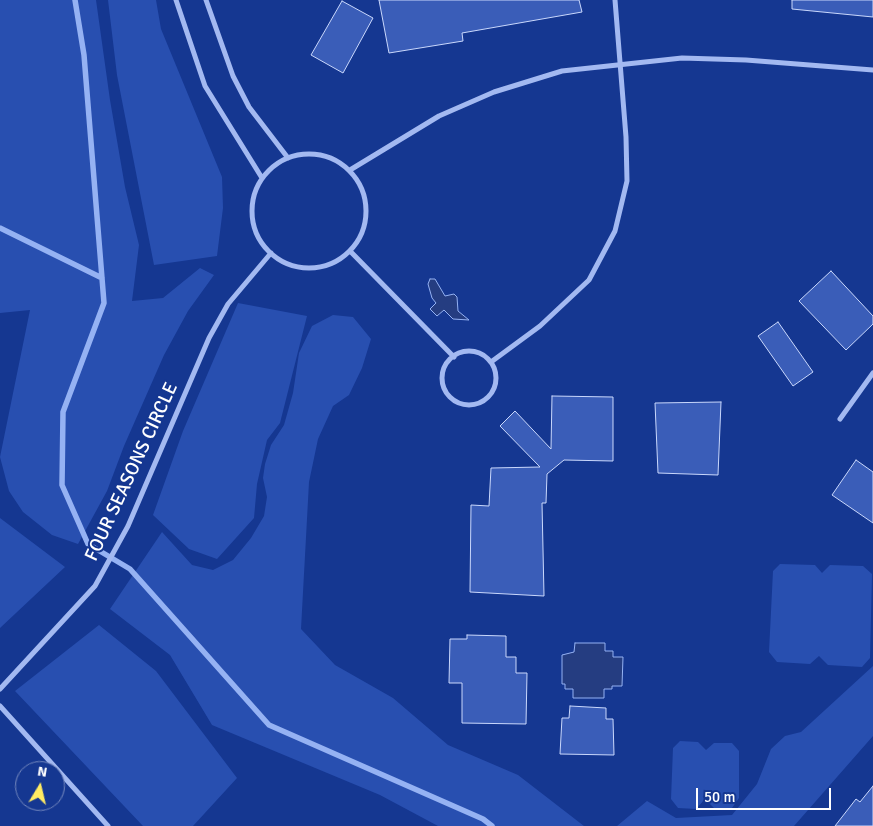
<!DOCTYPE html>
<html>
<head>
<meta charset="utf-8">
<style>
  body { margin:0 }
  #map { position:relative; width:873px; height:826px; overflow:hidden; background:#153791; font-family:Signika,sans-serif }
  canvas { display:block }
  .north { position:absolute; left:15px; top:761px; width:50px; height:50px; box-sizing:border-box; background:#153791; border:1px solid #7387bd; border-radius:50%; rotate:9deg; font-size:14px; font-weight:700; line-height:20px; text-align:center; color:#fff }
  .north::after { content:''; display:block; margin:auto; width:18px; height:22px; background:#ffeb62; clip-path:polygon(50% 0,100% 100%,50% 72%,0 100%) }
  .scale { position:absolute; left:696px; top:788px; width:135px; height:22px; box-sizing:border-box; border:2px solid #fff; border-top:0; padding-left:6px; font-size:15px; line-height:18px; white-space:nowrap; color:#fff; -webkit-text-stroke:4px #153791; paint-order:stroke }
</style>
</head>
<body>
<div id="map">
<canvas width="873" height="826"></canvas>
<div class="north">N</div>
<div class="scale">50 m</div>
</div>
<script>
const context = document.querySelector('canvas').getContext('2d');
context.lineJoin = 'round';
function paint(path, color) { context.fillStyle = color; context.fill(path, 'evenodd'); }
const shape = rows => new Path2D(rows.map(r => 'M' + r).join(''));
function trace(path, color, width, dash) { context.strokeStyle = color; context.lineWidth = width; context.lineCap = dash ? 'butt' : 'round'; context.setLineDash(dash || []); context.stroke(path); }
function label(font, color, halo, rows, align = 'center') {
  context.font = font + ' Signika,sans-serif'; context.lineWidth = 4; context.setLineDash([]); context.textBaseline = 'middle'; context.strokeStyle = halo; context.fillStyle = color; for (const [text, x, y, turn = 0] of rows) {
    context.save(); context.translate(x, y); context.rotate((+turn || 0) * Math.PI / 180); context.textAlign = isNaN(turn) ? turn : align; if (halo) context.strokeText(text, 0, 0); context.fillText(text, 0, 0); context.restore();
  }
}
paint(shape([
  [0,0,96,0,110,100,125,187,139,245,132,301,163,298,200,268,214,275,188,311,164,355,124,446,107,491,78,544,52,535,23,512,9,491,0,457,30,310,0,313],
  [108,0,156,0,161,29,222,177,223,208,217,256,154,265,117,75],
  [238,303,307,316,280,423,267,440,257,484,254,518,217,559,189,549,153,515,183,431],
  [333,315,353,317,371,339,362,368,349,395,333,406,318,439,309,482,301,629,335,665,393,698,448,745,518,775,584,826,438,826,380,795,212,725,170,655,110,609,162,532,192,565,213,570,233,560,251,538,264,516,267,497,263,478,265,464,271,445,284,425,293,393,299,353,312,326],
  [0,518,65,567,0,628],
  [780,564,815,565,822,573,830,565,863,566,872,574,870,658,862,667,828,665,819,656,810,664,777,662,769,652,773,571],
  [99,625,156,671,237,778,193,826,143,826,15,691],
  [873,666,873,736,794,826,617,826,647,801,676,818,732,815,757,784,771,749,785,736,801,732],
  [680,741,698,742,706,750,714,743,732,743,739,751,739,798,732,808,714,808,705,799,696,809,678,808,671,799,673,748]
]), '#284fb0');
const water = shape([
  [430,279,435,279,445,296,454,294,457,297,458,311,469,320,453,319,444,310,437,316,430,309,436,303,432,298,428,284,430,279],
  [575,643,605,643,605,651,613,651,613,657,623,657,622,686,612,686,612,689,604,689,604,698,573,698,573,689,565,689,565,684,562,684,562,655,574,652,575,643]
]);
paint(water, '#253d81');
trace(water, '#95b2f3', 1);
trace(shape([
  [75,0,84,55,104,303,63,412,62,485,88,544,130,569,269,725,483,819,492,826],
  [0,228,102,278]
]), '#95b2f3', 5.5);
const building = shape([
  [379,0,579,0,582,12,462,33,463,41,389,53,379,0],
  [792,0,873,0,873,17,792,9,792,0],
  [342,1,373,18,343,73,311,55,342,1],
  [831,271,873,316,873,324,846,350,799,301,831,271],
  [778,322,813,372,793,386,758,336,778,322],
  [552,396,613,397,613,461,564,460,547,474,546,503,542,503,544,596,470,592,471,505,489,506,491,468,540,467,500,426,515,411,551,449,552,396],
  [721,402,718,475,658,473,655,403,721,402],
  [856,460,873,472,873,523,832,495,856,460],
  [467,635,506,636,506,657,516,657,516,673,527,673,526,724,462,723,462,683,449,683,450,639,467,639,467,635],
  [570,706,606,708,606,719,613,719,614,755,560,754,562,718,569,718,570,706],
  [873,786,873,826,835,826,856,799,860,802,873,786]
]);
paint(building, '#3a5db8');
trace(building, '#cad8fc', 1);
trace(shape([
  [176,0,205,86,262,178],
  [206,0,233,76,249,107,288,158],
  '252 211a57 57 0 1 1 114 0a57 57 0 1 1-114 0Z',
  [350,170,439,116,494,92,562,71,682,58,746,60,873,70],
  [350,251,454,357],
  '442 378a27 27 0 1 1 54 0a27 27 0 1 1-54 0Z',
  [491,362,540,326,589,280,615,231,627,181,626,137,615,0],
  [840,419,873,373],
  [0,689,95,586,128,526,209,338,228,304,271,253],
  [0,706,108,826]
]), '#a3b9f1', 5);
label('19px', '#fff', '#153791', [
  ["FOUR SEASONS CIRCLE",132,472,-65]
]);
</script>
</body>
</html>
